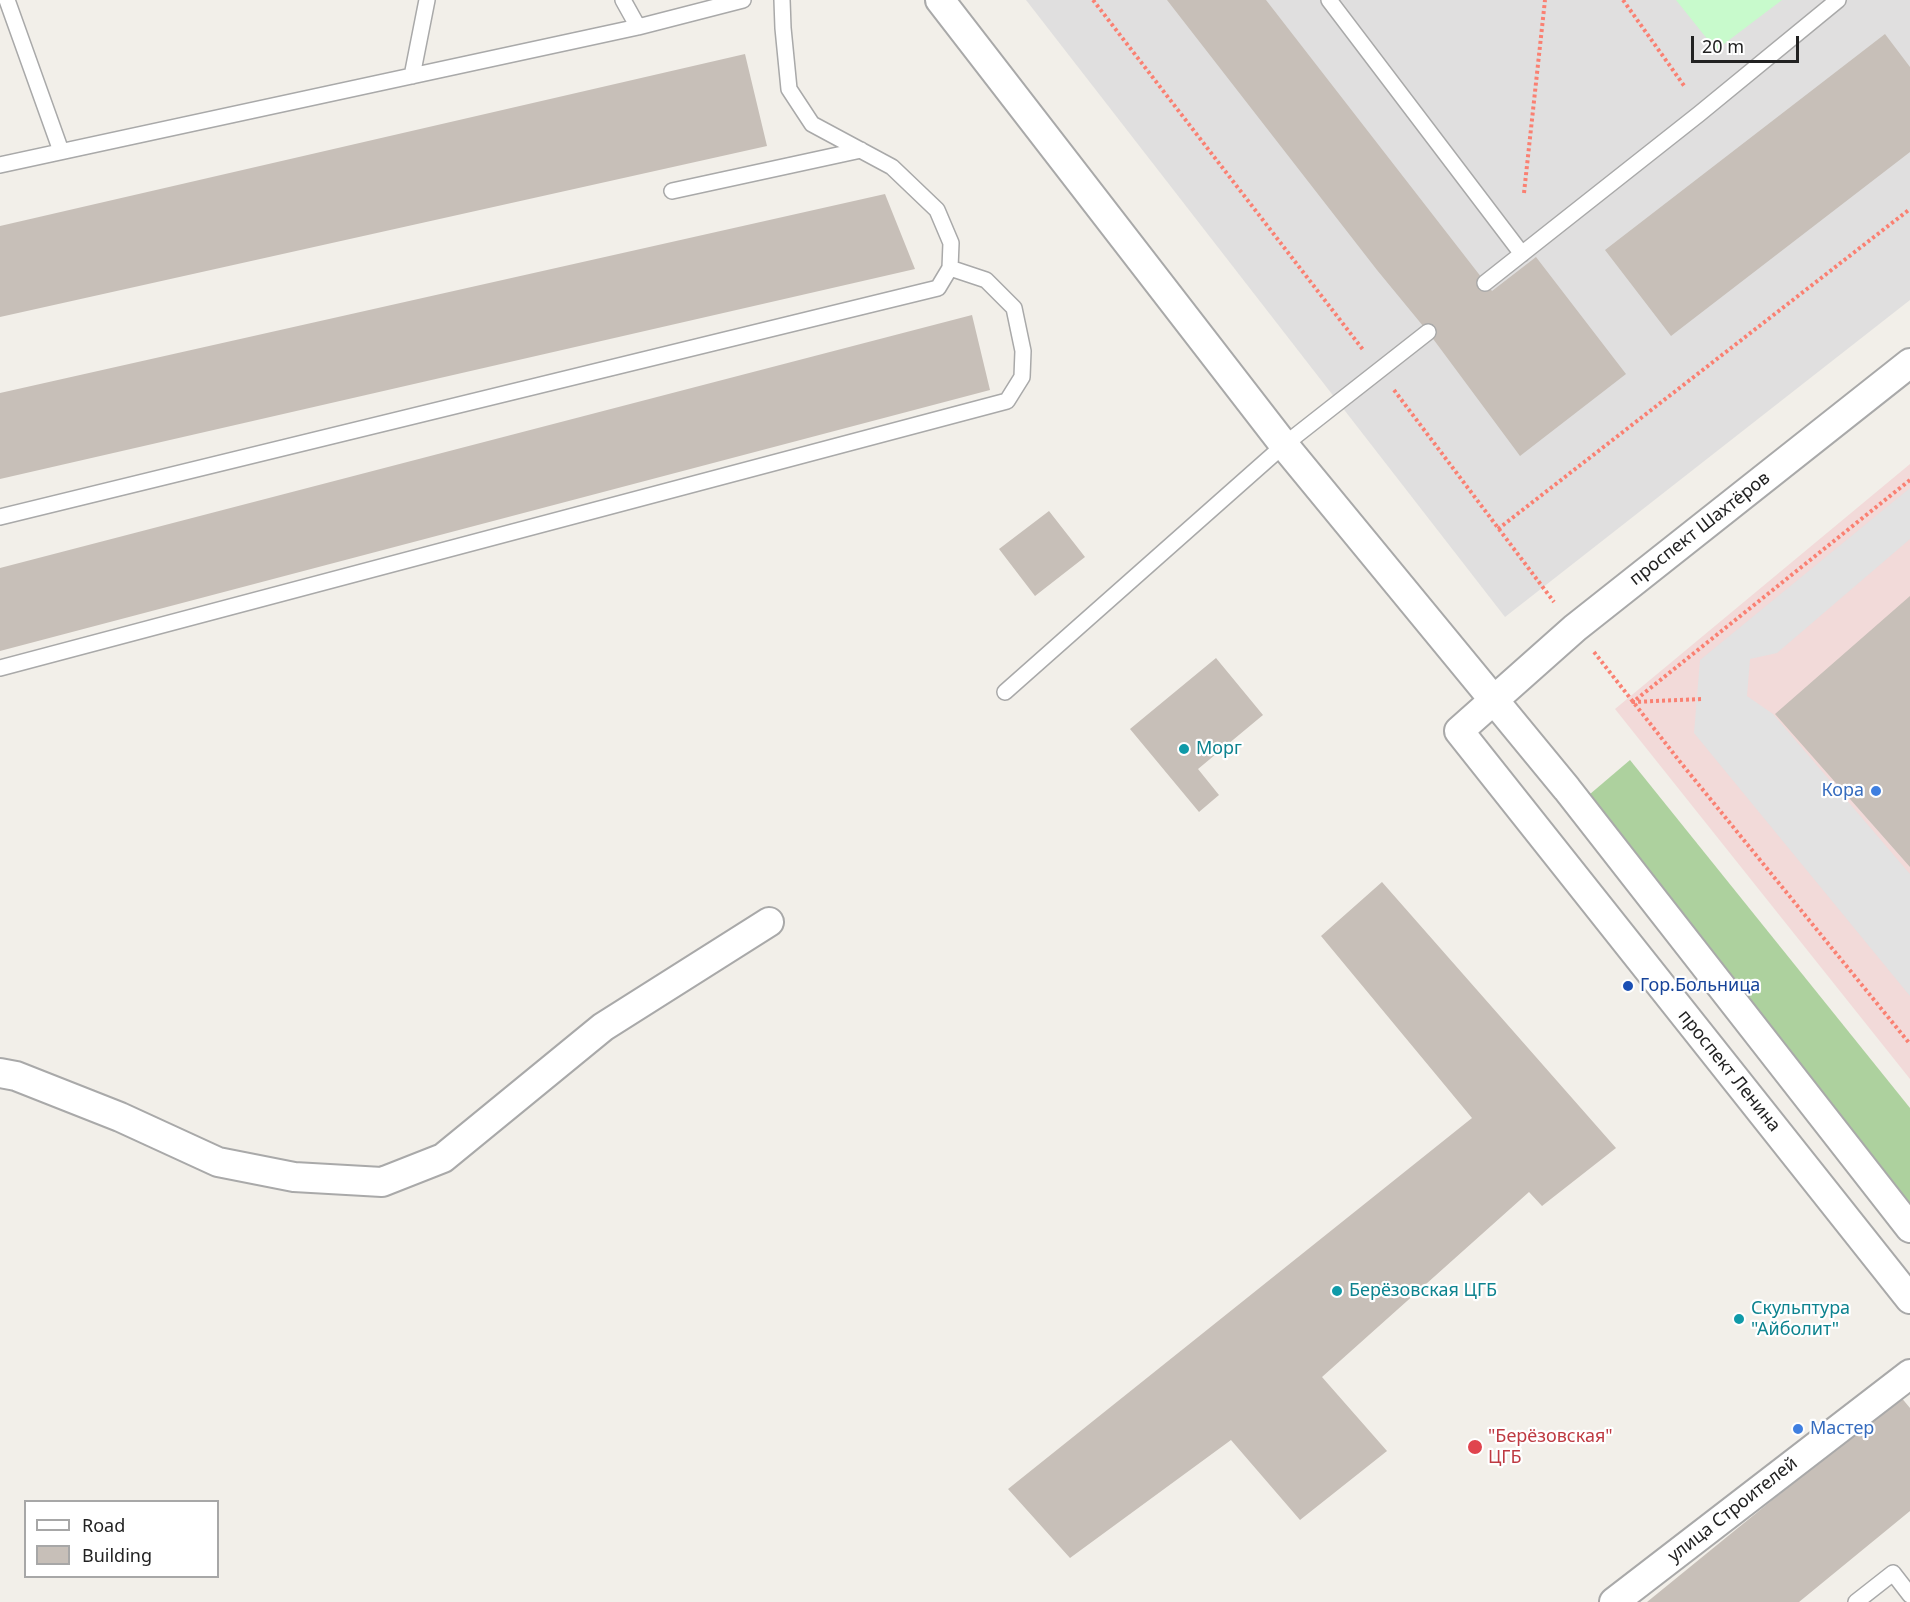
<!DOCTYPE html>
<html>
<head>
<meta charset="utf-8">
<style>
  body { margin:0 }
  #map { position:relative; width:1910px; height:1602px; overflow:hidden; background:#f2efe9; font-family:"Noto Sans",sans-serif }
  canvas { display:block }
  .legend { position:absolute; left:24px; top:1500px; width:195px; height:78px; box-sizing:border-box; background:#fff; border:2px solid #a7a7a7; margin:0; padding:8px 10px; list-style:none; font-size:18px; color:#222 }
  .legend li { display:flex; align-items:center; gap:12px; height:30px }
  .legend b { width:30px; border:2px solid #a7a7a7 }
  .scale { position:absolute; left:1691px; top:36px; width:108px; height:27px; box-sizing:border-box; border:3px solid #222; border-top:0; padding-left:8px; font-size:18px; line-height:21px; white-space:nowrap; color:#222; -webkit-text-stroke:4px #fff; paint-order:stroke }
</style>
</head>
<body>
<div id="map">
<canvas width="1910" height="1602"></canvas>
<ul class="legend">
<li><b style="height:8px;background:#fff"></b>Road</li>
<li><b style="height:16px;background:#c7bfb8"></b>Building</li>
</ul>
<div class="scale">20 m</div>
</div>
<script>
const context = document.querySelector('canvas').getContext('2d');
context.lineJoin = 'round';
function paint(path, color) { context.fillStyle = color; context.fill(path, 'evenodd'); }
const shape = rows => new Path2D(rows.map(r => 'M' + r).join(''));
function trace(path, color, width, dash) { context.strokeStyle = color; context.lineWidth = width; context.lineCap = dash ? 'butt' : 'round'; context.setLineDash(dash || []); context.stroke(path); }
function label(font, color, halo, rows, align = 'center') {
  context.font = font + ' "Noto Sans",sans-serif'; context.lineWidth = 4.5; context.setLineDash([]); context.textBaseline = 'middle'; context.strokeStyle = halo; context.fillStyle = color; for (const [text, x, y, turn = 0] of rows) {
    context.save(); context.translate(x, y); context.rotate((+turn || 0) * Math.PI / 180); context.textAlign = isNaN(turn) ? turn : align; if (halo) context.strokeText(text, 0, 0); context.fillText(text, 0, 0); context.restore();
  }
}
paint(shape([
  [1026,0,1910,0,1910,300,1505,617]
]), '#e0dfdf');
paint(shape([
  [1910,464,1910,1079,1615,709]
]), '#f2dad9');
paint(shape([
  [1630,760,1910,1108,1910,1214,1583,800]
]), '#add19e');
paint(shape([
  [1676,0,1782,0,1716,50]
]), '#c8facc');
paint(shape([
  [1910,488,1910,539,1777,653,1750,659,1747,696,1773,714,1910,874,1910,996,1694,733,1700,660]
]), '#e2e2e2');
paint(shape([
  [1167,0,1266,0,1492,291,1536,257,1626,374,1520,456,1428,332,1377,270],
  [1885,34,1910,67,1910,152,1671,336,1605,250],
  [745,54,767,146,0,317,0,226],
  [885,194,915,269,0,479,0,393],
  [972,315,990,390,0,651,0,568],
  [1049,511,1085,557,1035,596,999,549],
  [1910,596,1910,867,1775,714],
  [1216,658,1263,715,1198,769,1219,795,1199,812,1130,729],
  [1382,882,1616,1148,1542,1206,1529,1192,1322,1377,1387,1451,1300,1520,1231,1440,1070,1558,1008,1489,1472,1118,1321,936],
  [1900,1396,1910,1408,1910,1511,1799,1602,1647,1602]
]), '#c7bfb8');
const lane = shape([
  [7,0,61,151],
  [623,0,638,27],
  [1329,0,1522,254],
  [412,76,427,0],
  [0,165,638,27,743,0],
  [672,191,861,150],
  [1485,283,1699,114,1838,0],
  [0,517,938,288,950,268,951,243,937,210,892,167,812,124,789,89,783,28,782,0],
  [0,668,1007,401,1022,377,1023,351,1014,308,986,280,950,268],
  [1005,692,1284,445,1428,332],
  [1856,1602,1893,1573,1910,1595]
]);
const street = shape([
  [940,0,1284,445,1567,789,1910,1228],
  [1910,363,1575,628,1459,731,1910,1299],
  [0,1073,16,1076,120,1117,218,1162,294,1177,382,1182,443,1158,603,1027,769,922],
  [1614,1602,1910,1374]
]);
trace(lane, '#a9a9a9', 18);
trace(street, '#a9a9a9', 32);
trace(shape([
  [1093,0,1364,351],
  [1623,0,1685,87],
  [1524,193,1545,0],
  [1394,390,1554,602],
  [1498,529,1910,209],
  [1594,652,1681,763,1910,1044],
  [1701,699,1633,702,1910,480]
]), '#fa8072', 4, [3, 3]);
trace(lane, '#fff', 15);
trace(street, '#fff', 28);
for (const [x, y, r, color] of [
  [1184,749,6,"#0f9aa8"],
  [1876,791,6,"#3f7fe0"],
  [1628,986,6,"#1a4fb4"],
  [1337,1291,6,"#0f9aa8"],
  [1739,1319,6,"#0f9aa8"],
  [1798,1429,6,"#3f7fe0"],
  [1475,1447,8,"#e0444e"]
]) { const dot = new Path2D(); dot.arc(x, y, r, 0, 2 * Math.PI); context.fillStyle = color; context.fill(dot); trace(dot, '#fff', 2); }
label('18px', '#222', '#fff', [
  ["проспект Шахтёров",1700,529,-38],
  ["проспект Ленина",1729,1071,51],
  ["улица Строителей",1733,1510,-38]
]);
label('18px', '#0d838f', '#fff', [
  ["Морг",1196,749],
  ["Берёзовская ЦГБ",1349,1291],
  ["Скульптура",1751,1309],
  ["\"Айболит\"",1751,1330]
], 'left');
label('18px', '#366cbe', '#fff', [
  ["Кора",1864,791],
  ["Мастер",1810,1429,"left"]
], 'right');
label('18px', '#164399', '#fff', [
  ["Гор.Больница",1640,986]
], 'left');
label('18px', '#be3a42', '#fff', [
  ["\"Берёзовская\"",1488,1437],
  ["ЦГБ",1488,1458]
], 'left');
</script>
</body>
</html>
